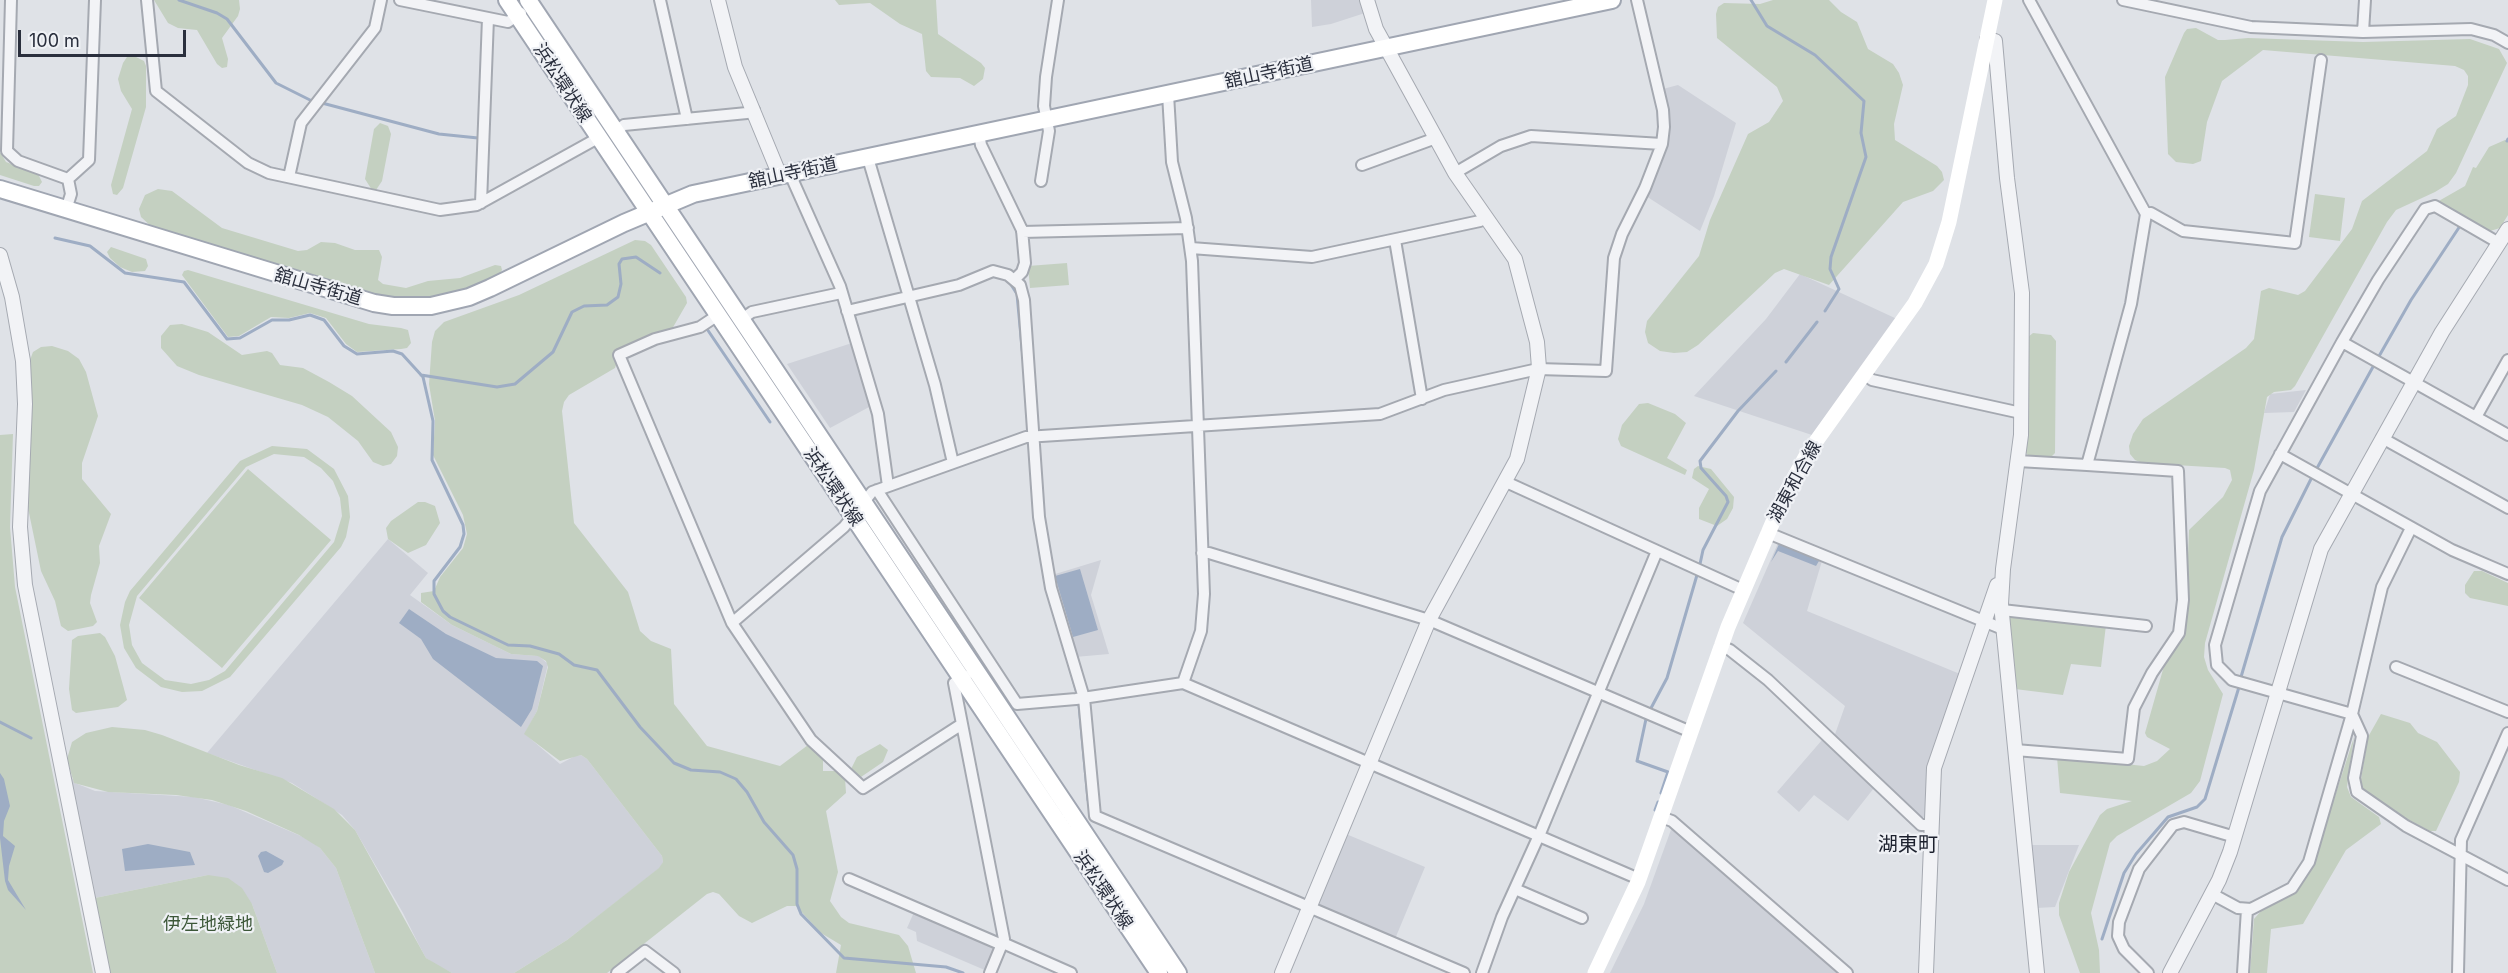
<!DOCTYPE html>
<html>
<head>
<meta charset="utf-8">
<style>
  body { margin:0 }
  #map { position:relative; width:2508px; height:973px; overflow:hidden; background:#dfe2e7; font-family:Inter,sans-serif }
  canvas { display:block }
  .scale { position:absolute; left:18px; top:30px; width:168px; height:27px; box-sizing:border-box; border:3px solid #2a2f3d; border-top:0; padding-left:8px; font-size:18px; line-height:21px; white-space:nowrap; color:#2a2f3d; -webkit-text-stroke:4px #eff1f5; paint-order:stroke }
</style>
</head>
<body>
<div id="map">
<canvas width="2508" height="973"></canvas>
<div class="scale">100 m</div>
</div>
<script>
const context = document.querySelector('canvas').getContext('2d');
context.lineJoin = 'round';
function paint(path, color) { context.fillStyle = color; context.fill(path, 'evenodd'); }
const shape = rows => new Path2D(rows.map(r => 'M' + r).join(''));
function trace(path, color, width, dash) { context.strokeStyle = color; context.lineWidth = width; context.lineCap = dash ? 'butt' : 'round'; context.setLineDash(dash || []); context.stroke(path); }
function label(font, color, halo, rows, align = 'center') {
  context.font = font + ' Inter,"Noto Sans JP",sans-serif'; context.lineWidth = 4.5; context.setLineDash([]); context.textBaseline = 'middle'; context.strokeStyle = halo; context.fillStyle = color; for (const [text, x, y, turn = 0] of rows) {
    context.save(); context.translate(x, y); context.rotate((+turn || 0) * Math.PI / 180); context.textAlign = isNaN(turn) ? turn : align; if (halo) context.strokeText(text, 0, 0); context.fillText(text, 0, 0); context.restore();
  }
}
paint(shape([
  [1311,0,1361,0,1365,13,1331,24,1312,27],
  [1678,85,1736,123,1714,196,1700,231,1646,196,1662,154,1663,89],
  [1800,274,1897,319,1812,435,1694,396,1766,319],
  [852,343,871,406,830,428,787,364],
  [2306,390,2294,412,2264,413,2270,394],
  [388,539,428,573,410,595,452,625,511,654,539,656,548,664,537,711,525,734,560,764,575,756,581,755,587,759,662,856,663,862,660,868,567,940,514,973,452,973,436,965,426,958,420,947,403,913,355,830,342,815,292,783,207,753],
  [1778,543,1822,561,1807,611,1960,674,1926,816,1921,818,1834,737,1845,706,1743,623],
  [1101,560,1091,595,1109,654,1075,657,1052,575],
  [1822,740,1874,788,1848,821,1814,795,1799,812,1777,792],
  [71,776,75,783,95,791,194,797,229,805,310,840,320,848,336,868,375,973,277,973,252,904,208,875,95,898],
  [1672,827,1840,973,1610,973,1644,904],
  [1346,834,1425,867,1395,939,1319,907,1317,903],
  [2030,845,2079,845,2055,907,2036,908],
  [915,910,997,946,987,971,917,941,916,932,907,928]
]), '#ced1d9');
paint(shape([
  [154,0,239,0,240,9,238,16,222,38,228,59,227,67,222,68,217,64,197,30,178,28,168,23],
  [835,0,936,0,938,34,981,63,985,68,983,79,974,86,960,78,931,77,926,71,922,34,900,24,870,3,839,5],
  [1773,0,1829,0,1841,12,1857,22,1868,49,1893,64,1899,73,1903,85,1894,124,1895,140,1937,166,1942,172,1944,180,1933,191,1903,202,1829,285,1784,269,1775,273,1698,345,1687,352,1674,353,1660,351,1648,343,1645,332,1647,321,1699,256,1710,220,1748,134,1769,122,1783,101,1777,87,1717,38,1716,14,1718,7,1724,3,1760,4],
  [2196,28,2218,40,2225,40,2248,38,2363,42,2470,39,2499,49,2507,63,2456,173,2448,184,2435,192,2396,210,2387,222,2295,386,2291,390,2274,392,2267,397,2254,470,2205,643,2204,657,2208,670,2223,694,2200,781,2191,793,2117,836,2110,843,2091,913,2099,950,2100,973,2080,973,2059,915,2059,903,2069,872,2100,815,2107,809,2132,801,2060,793,2057,757,2144,766,2157,761,2170,749,2147,737,2145,733,2164,666,2185,628,2189,530,2223,497,2232,480,2230,470,2225,468,2142,463,2135,460,2130,454,2129,446,2133,434,2143,419,2246,348,2254,339,2261,291,2269,288,2298,295,2305,291,2352,229,2362,201,2427,151,2437,129,2456,116,2468,85,2468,76,2464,70,2455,66,2263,50,2222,81,2207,122,2201,161,2193,164,2176,162,2168,154,2165,77,2184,33,2187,29],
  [134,56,144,61,146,66,146,107,123,188,117,195,113,194,111,185,132,109,121,91,118,79,123,63,127,57],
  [380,123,388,126,391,134,382,181,376,190,372,190,365,179,374,129],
  [2505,140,2508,142,2508,215,2500,228,2490,231,2437,202,2465,186,2473,167,2476,168,2489,147],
  [0,152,6,162,38,174,42,182,39,186,34,186,0,175],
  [158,189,172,191,222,228,298,251,307,250,321,242,335,243,355,250,379,250,382,257,378,280,383,284,406,288,428,281,460,278,495,265,501,266,502,270,498,276,448,295,412,299,375,295,154,229,141,217,139,209,145,195],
  [2315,194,2345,198,2340,241,2309,237],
  [635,240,645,241,651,245,686,297,687,303,672,329,617,362,615,368,569,395,564,402,562,411,574,523,628,592,640,631,651,641,671,649,674,704,707,746,780,766,808,745,823,758,823,771,837,771,845,778,846,793,826,811,838,872,830,901,841,917,849,923,899,935,908,946,916,973,836,973,841,945,821,933,796,906,787,906,752,923,739,916,719,894,713,892,707,894,607,973,514,973,567,940,659,868,663,862,662,856,587,759,581,755,560,761,524,734,537,711,548,667,546,661,538,656,511,654,452,625,421,602,421,593,434,591,440,577,463,548,467,534,463,515,433,455,435,421,429,384,432,342,435,331,444,322,519,295],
  [111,247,146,259,148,266,145,271,132,272,120,267,110,258,107,252],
  [1067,263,1069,285,1030,288,1028,266],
  [188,270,369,324,401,328,408,330,411,343,407,348,401,349,357,352,346,344,326,318,310,313,289,318,271,317,239,336,228,337,182,275,184,271],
  [182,324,208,332,242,355,267,351,272,353,280,365,303,368,329,382,352,396,391,432,398,447,397,456,391,464,383,466,373,462,358,441,328,417,302,405,199,375,177,366,161,348,161,336,170,325],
  [2033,333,2051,335,2056,341,2055,453,2050,458,2030,457,2025,452,2028,337],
  [52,346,68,351,79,359,86,372,98,416,82,463,82,479,111,514,99,546,100,563,91,595,90,603,97,622,93,626,68,631,61,626,55,601,41,571,28,508,32,404,30,360,33,352,41,347],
  [1648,403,1675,414,1686,423,1667,458,1687,470,1685,475,1621,446,1618,439,1622,425,1639,404],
  [13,434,10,527,15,587,93,973,0,973,0,435],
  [272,446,307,449,334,469,348,496,350,517,346,537,341,547,230,677,202,691,182,692,161,687,136,668,124,648,120,625,125,602,130,591,240,461],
  [274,454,304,457,321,468,333,481,340,498,342,516,334,542,225,671,209,680,191,684,165,680,142,663,132,645,129,625,137,596,246,467],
  [1698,466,1711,469,1734,497,1733,508,1727,519,1717,526,1699,519,1699,508,1709,489,1692,478,1694,469],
  [248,469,331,540,222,668,139,598],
  [418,502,425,502,435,506,440,523,426,545,408,553,388,539,386,528,391,521],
  [2474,571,2482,571,2508,583,2508,606,2470,598,2465,593,2465,585],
  [2007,613,2106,625,2101,667,2071,664,2063,695,2015,689],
  [100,633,105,637,115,656,127,700,118,707,76,713,72,710,69,689,72,640,78,636],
  [2381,714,2410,723,2418,733,2437,742,2460,772,2459,782,2436,831,2430,831,2409,820,2363,789,2361,779,2368,737],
  [112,727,145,730,162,735,239,765,282,778,334,809,355,830,426,958,452,973,375,973,336,868,320,848,299,835,246,811,212,800,176,795,108,792,74,783,67,759,72,742,86,733],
  [2354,737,2347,787,2351,797,2379,817,2381,824,2346,850,2303,924,2271,929,2267,973,2250,973,2254,919,2261,911,2296,893,2311,871],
  [880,744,888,750,883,762,861,777,854,775,851,769,857,757],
  [208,875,228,878,242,888,252,904,277,973,110,973,95,898]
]), '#c4d0c1');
paint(shape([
  [1779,544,1819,561,1816,566,1778,551,1771,562],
  [1080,569,1098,630,1073,637,1055,576],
  [409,609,446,634,496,658,537,661,543,666,532,709,521,727,433,659,421,639,399,623],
  [0,773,4,779,10,806,4,821,3,836,15,846,9,866,8,880,26,910,8,890,5,881,0,838],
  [148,844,190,852,195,865,125,871,122,849],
  [266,851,284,861,282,865,268,873,264,872,258,856,261,852]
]), '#9eadc4');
trace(shape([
  [179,0,217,13,227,19,276,83,312,101],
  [1751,0,1767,26,1815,55,1864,101,1861,133,1866,157,1831,257,1830,269,1839,289,1825,311],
  [322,103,439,134,478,138],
  [2507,141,2508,139],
  [55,238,90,246,125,273,184,282,227,339,240,338,272,320,289,320,310,315,324,320,344,346,357,354,393,351,402,354,423,377,433,421,432,460,463,525,464,534,460,547,434,581,434,594,443,611,450,617,508,645,530,646,559,654,574,665,597,670,640,727,674,763,691,770,720,772,736,779,747,792,764,822,793,855,797,869,797,904,801,914,844,958,946,967,963,973],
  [1010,283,1017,294,1023,358],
  [707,329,770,422],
  [2378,358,2411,300,2460,226],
  [1786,362,1817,322],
  [421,375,497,387,515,384,553,352,572,312,584,306,607,305,618,297,621,284,619,264,622,259,636,257,660,273],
  [2316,470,2374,365],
  [1700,564,1703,550,1728,502,1726,496,1701,468,1700,461,1738,411,1776,371],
  [1044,577,1077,693],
  [2241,677,2282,537,2312,477],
  [1079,705,1088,800],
  [1650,710,1667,678,1697,575],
  [1646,719,1637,761,1668,772,1661,793],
  [0,722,31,738],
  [1655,810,1658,802],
  [2102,939,2124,873,2136,854,2168,817,2197,807,2205,799,2239,687]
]), '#9eadc4', 3);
const minor = shape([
  [11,0,7,151,18,161,68,179,71,194,66,210],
  [147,0,156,91,248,163,269,173,440,210,477,205,598,138],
  [400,0,508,22,521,13],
  [660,0,687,119],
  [2123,0,2251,27,2363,32,2471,29,2494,35,2508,43],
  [2363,32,2365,0],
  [1168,94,1172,162,1186,218,1192,261,1204,594,1201,631,1183,683],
  [616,131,624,125,747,113,754,110],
  [979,134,981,145,1022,230,1025,263,1022,272,1015,279],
  [868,158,935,385,953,463],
  [1362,165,1436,138],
  [1455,173,1501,146,1531,136,1662,144],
  [790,174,840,286,878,414,888,486],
  [289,177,301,123,375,28,381,0],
  [68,179,89,160,95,0],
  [1041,181,1049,131,1044,106,1046,77,1058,0],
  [481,203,488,18],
  [2146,214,2151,213,2183,231,2295,243,2321,60],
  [1022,232,1188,228],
  [1395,240,1422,399],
  [2499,243,2435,206,2425,209,2378,280,2342,342,2508,435],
  [1191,248,1312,257,1480,221,1486,217],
  [847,311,959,285,993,271,1008,275,1020,285,1024,300,1039,517,1051,588,1084,698,1095,816,1464,973],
  [718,315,700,327,655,339,619,355,732,623,811,740,863,788,962,724],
  [742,319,752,312,841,293],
  [2342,342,2260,491,2215,645,2217,665,2232,680,2352,714,2362,736,2354,778,2357,792,2406,826,2508,880],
  [1864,374,1872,380,2021,413],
  [2476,417,2508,360],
  [2382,438,2508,508],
  [2280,454,2452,550,2508,574],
  [2018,461,2087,465,2131,304,2146,214,2029,0],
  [1506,482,1743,590],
  [877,490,1017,704,1076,699,1183,683,1639,879],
  [1768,533,2003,629],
  [1202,553,1209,553,1429,620,1691,732],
  [2002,610,2146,626],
  [732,623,844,527,872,492,1026,437,1380,414,1444,390,1538,369,1606,371,1614,258,1622,234,1645,188,1662,144,1664,127,1663,110,1637,0],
  [1721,646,1730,650,1768,680,1921,825,1931,825],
  [2396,667,2508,712],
  [966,676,954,683,1004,939,990,973],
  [2015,750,2128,759,2134,708,2152,673,2179,633,2183,600,2178,471,2087,465],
  [1661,817,1672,821,1847,973],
  [849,879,1002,945],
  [1515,889,1582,918],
  [2212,894,2238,908,2251,909,2292,888,2309,862,2352,714,2382,587,2411,528],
  [1003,943,1071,973],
  [617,973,645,951,674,973],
  [1482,973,1502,917,1541,831,1657,551],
  [2148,973,2124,949,2118,936,2119,922,2139,869,2173,825,2184,822,2235,837],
  [2243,973,2247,909],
  [2458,973,2461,840,2508,733]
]);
const tertiary = shape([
  [718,0,735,67,780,176],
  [1987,39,1995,41,2007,178,2022,293,2021,435,2003,569,2001,604,2037,973],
  [0,255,12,297,23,361,25,404,20,527,25,585,103,973],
  [1282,973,1429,620,1517,459,1539,368,1537,342,1515,259,1455,173,1376,29,1367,0],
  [1926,973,1934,768,1997,585],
  [2170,973,2219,880,2230,852,2321,549,2442,332,2508,229]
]);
const primary = shape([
  [507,0,1159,973],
  [528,0,1178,973],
  [0,189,374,303,393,306,431,306,469,297,490,288,624,223,693,194,1612,0]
]);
trace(minor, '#a5a9b1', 14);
trace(tertiary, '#a5a9b1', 16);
trace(primary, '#a0a6b2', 20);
trace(minor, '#f2f3f6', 10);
trace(tertiary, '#f2f3f6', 14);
trace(shape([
  [1595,973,1638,882,1728,627,1784,496,1807,454,1915,303,1936,264,1949,222,1995,0]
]), '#fff', 15);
trace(primary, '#fff', 16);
label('18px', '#2a2f3d', '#eff1f5', [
  ["舘山寺街道",1269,73,-12],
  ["浜松環状線",562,83,57],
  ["舘山寺街道",793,173,-12],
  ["舘山寺街道",318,287,16],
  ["湖東和合線",1795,482,-61],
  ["浜松環状線",833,487,56],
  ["浜松環状線",1103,890,56]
]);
label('18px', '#3c5738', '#eff1f5', [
  ["伊左地緑地",208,925]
]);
label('20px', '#1c202d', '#eff1f5', [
  ["湖東町",1908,845]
]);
</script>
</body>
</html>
